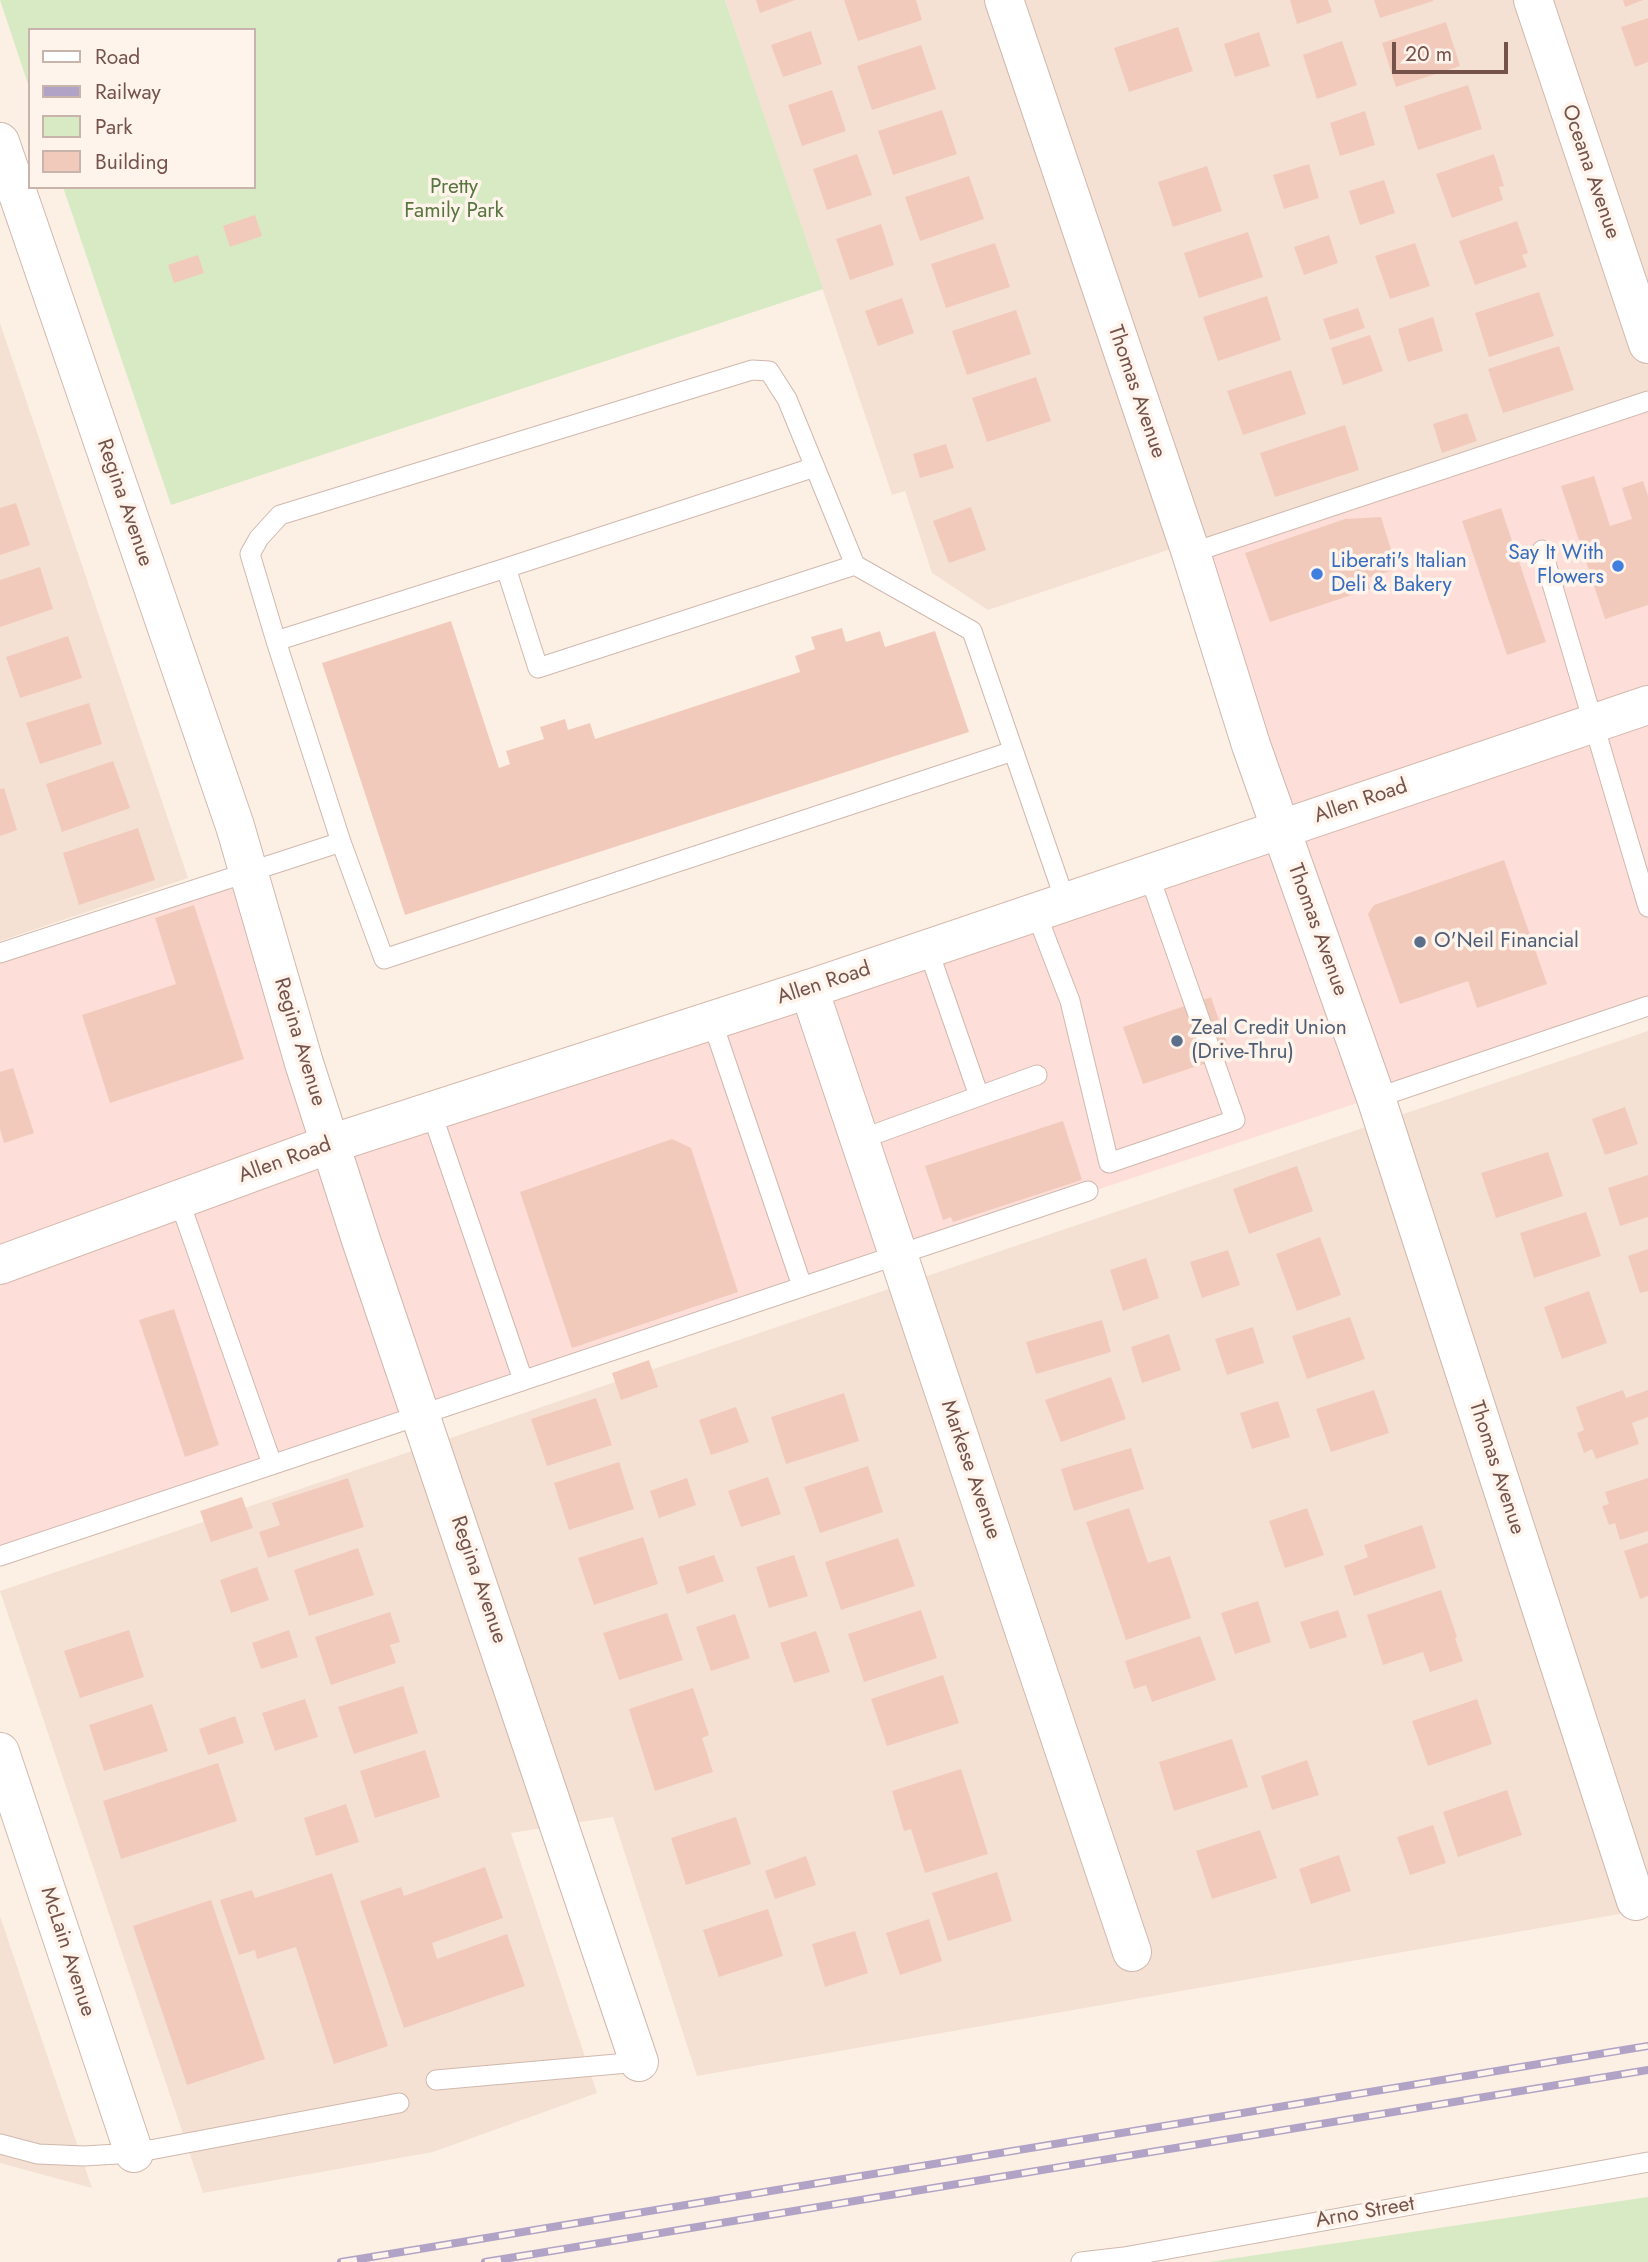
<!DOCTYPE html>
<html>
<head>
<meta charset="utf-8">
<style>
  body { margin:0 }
  #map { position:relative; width:1648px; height:2262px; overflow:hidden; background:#fcf0e5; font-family:Jost,sans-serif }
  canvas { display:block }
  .legend { position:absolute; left:28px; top:28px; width:228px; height:161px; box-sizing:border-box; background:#fff4eb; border:2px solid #c8b4ab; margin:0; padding:9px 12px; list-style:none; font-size:21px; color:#75534a }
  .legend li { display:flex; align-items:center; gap:14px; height:35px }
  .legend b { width:35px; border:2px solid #c8b4ab }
  .scale { position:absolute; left:1392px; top:42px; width:116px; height:32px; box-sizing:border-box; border:4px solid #75534a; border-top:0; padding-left:9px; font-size:21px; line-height:24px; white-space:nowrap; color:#75534a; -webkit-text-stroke:5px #fff4eb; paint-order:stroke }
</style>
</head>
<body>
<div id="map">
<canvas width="1648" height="2262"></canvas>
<ul class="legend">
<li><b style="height:9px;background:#fff"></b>Road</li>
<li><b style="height:9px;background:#b1a3c6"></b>Railway</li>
<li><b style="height:19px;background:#d8eac3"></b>Park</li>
<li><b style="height:19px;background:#f2cabc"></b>Building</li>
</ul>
<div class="scale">20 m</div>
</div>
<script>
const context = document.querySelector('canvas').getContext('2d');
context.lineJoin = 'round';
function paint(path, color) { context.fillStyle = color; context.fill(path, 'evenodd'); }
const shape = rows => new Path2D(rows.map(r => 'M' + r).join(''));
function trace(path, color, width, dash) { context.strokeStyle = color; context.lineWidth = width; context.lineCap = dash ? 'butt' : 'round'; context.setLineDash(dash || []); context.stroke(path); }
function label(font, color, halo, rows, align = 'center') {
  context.font = font + ' Jost,sans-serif'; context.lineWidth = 7; context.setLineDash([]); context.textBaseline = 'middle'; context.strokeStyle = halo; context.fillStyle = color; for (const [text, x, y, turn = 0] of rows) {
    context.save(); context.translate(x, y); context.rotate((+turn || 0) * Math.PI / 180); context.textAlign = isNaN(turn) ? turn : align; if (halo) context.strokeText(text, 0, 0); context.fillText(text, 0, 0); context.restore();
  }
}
paint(shape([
  [725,0,1648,0,1648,390,988,610,932,573,905,491,892,495],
  [0,323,188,878,0,941],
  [1648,1031,1648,1909,697,2076,613,1817,511,1833,597,2093,433,2152,203,2193,0,1591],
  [0,1916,92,2188,0,2163]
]), '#f4e1d3');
paint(shape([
  [1648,401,1648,1006,0,1556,0,954,248,872,330,1144,1280,829,1191,553]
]), '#fdded9');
paint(shape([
  [0,0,725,0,823,289,171,505,63,187,254,187,254,30,30,30,30,90],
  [1648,2197,1648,2262,1209,2262]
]), '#d8eac3');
paint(shape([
  [756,0,795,0,760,13],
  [844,0,916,0,922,20,858,41],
  [1290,0,1328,0,1332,12,1297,24],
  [1374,0,1433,0,1433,1,1380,18],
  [1623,0,1643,0,1625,7],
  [1648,18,1648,62,1635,67,1621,27],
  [1446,22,1460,66,1396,87,1382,43],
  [1178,27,1193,71,1129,92,1114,48],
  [811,31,822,64,783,77,771,45],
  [1259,32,1270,66,1235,77,1224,44],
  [1342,41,1357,85,1317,99,1303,55],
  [921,45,936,89,872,110,857,66],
  [1468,85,1482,129,1418,150,1404,106],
  [832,90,846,131,802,146,788,105],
  [942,110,957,154,893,175,878,131],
  [1365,111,1375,145,1340,156,1330,123],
  [857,154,872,195,827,210,813,169],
  [1494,154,1504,186,1499,187,1503,200,1452,218,1436,174],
  [1309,164,1319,198,1284,209,1273,175],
  [1207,166,1222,211,1173,227,1158,182],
  [969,176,984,219,920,241,905,197],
  [1384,180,1395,213,1360,225,1349,191],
  [255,215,262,236,230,247,223,226],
  [1517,221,1528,253,1522,255,1527,267,1475,285,1459,241],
  [881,224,894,265,850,280,836,239],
  [1248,232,1263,277,1199,298,1184,253],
  [1329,235,1338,263,1304,275,1294,247],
  [995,243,1010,287,946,308,931,264],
  [1415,243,1430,286,1390,299,1375,256],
  [198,255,204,273,174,283,168,265],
  [1539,292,1554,336,1489,357,1475,313],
  [1267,296,1281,340,1218,361,1203,317],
  [902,298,914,333,878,346,865,311],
  [1358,308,1365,328,1330,340,1323,319],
  [1016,310,1031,354,967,375,952,331],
  [1433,317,1443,351,1408,362,1398,329],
  [1370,335,1383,371,1343,385,1331,348],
  [1559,346,1574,390,1503,413,1488,369],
  [1291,370,1306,414,1243,435,1227,391],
  [1036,377,1051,421,987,442,972,398],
  [1467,413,1477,441,1442,453,1433,424],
  [1345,425,1359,470,1275,497,1260,453],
  [946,444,954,468,920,478,913,454],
  [1594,476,1610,526,1632,519,1622,488,1643,481,1648,496,1648,605,1605,619,1561,486],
  [16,503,30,545,0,555,0,508],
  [971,507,986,550,949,563,933,521],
  [1501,508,1546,642,1507,655,1462,521],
  [1381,517,1397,569,1367,578,1370,589,1270,622,1245,553,1345,519],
  [40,567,53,609,0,627,0,580],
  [451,621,499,768,510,764,506,751,544,739,540,727,565,719,568,730,590,723,595,739,800,672,795,656,815,649,811,637,842,628,846,642,880,631,885,647,935,631,969,732,405,915,322,663],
  [68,636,82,678,20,698,6,657],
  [89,703,102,744,40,764,26,723],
  [113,761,130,808,62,832,46,784],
  [4,788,17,830,0,836,0,789],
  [138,828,155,880,79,905,63,853],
  [1504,860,1547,984,1477,1008,1468,981,1400,1004,1368,914,1374,905],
  [194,905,244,1059,110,1103,82,1015,176,984,155,918],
  [1211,997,1231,1055,1143,1084,1123,1027],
  [13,1068,34,1133,4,1143,0,1129,0,1072],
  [1625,1107,1638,1144,1605,1155,1592,1119],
  [1063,1121,1082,1180,953,1222,951,1217,943,1220,925,1166],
  [672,1139,691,1148,738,1292,572,1348,520,1192],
  [1548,1152,1563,1196,1496,1218,1481,1173],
  [1297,1166,1313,1211,1249,1234,1233,1189],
  [1648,1175,1648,1217,1620,1226,1608,1188],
  [1586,1212,1601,1256,1534,1278,1520,1233],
  [1320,1237,1341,1295,1297,1311,1276,1254],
  [1648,1249,1648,1291,1640,1293,1628,1256],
  [1228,1250,1240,1285,1202,1298,1190,1262],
  [1146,1258,1159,1298,1123,1311,1110,1270],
  [1589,1291,1607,1343,1562,1359,1544,1307],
  [174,1309,219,1445,185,1457,139,1320],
  [1350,1317,1365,1359,1307,1379,1292,1336],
  [1102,1320,1111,1352,1036,1374,1026,1342],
  [1253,1327,1264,1363,1227,1375,1215,1339],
  [1169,1334,1181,1370,1142,1383,1131,1347],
  [649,1360,658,1387,621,1400,612,1373],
  [1111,1377,1126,1419,1061,1442,1045,1400],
  [1374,1390,1389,1433,1331,1452,1316,1409],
  [1623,1390,1626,1398,1648,1390,1648,1417,1632,1423,1639,1444,1596,1459,1592,1449,1584,1453,1577,1433,1584,1430,1576,1407],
  [844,1393,859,1441,786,1464,771,1417],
  [596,1398,612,1445,547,1466,531,1419],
  [1278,1401,1290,1437,1252,1449,1240,1413],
  [736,1407,749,1442,711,1455,699,1420],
  [1131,1448,1144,1489,1074,1511,1061,1469],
  [619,1462,634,1509,569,1530,554,1483],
  [868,1466,883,1512,820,1533,804,1487],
  [768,1477,781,1514,741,1527,728,1491],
  [348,1478,364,1527,268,1558,259,1532,280,1525,272,1503],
  [687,1478,696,1505,659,1518,650,1491],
  [1648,1478,1648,1531,1620,1540,1615,1523,1609,1525,1602,1506,1609,1504,1605,1492],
  [242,1497,253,1528,211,1542,200,1511],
  [1129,1508,1148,1563,1170,1556,1191,1618,1126,1640,1086,1522],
  [1307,1508,1324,1555,1285,1568,1269,1521],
  [1422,1525,1436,1568,1354,1596,1344,1566,1368,1557,1364,1545],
  [643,1537,658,1584,594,1605,578,1558],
  [898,1538,915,1586,841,1610,825,1562],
  [1648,1543,1648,1596,1640,1599,1624,1551],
  [358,1548,374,1595,309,1616,294,1570],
  [714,1555,724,1581,687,1594,678,1567],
  [794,1555,808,1596,769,1608,756,1567],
  [257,1567,269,1600,231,1613,220,1580],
  [1441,1590,1457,1637,1455,1638,1463,1661,1430,1672,1423,1652,1383,1665,1367,1615],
  [1258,1601,1271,1642,1235,1654,1221,1613],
  [921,1610,937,1658,864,1682,848,1634],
  [1338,1610,1347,1637,1310,1649,1300,1622],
  [390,1612,400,1642,390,1645,396,1663,331,1685,315,1637],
  [667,1613,683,1660,619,1680,603,1633],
  [735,1614,750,1658,711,1671,696,1627],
  [129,1630,144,1677,80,1698,64,1651],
  [289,1630,298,1657,261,1669,252,1643],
  [816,1631,830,1672,794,1683,780,1643],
  [1200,1636,1216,1680,1152,1702,1146,1685,1134,1689,1125,1661],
  [943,1675,959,1723,887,1746,871,1699],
  [403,1686,418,1733,354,1754,338,1707],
  [693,1688,709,1735,702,1738,713,1772,655,1791,629,1709],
  [305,1699,318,1737,275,1751,262,1713],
  [1477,1699,1492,1744,1428,1766,1412,1721],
  [152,1704,168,1751,104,1771,89,1725],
  [235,1716,244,1743,208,1755,199,1729],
  [1232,1739,1248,1787,1174,1811,1159,1762],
  [425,1750,440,1797,375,1818,360,1771],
  [1307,1760,1319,1795,1272,1810,1261,1776],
  [218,1763,237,1821,121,1859,103,1801],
  [961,1769,988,1854,925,1873,911,1829,904,1831,892,1791],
  [1507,1790,1522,1835,1458,1857,1443,1812],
  [346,1804,359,1842,316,1856,304,1818],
  [736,1817,751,1864,686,1885,671,1838],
  [1433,1825,1446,1863,1410,1875,1397,1837],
  [1260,1830,1277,1878,1212,1899,1196,1851],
  [1339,1855,1351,1891,1311,1904,1299,1869],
  [806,1856,816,1885,775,1899,765,1871],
  [485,1867,503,1918,432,1943,437,1959,507,1934,525,1986,404,2028,360,1901,401,1887,404,1896],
  [997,1872,1012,1921,948,1941,932,1893],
  [332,1873,388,2046,334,2064,296,1947,257,1959,255,1950,239,1955,220,1900,252,1890,255,1898],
  [211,1900,265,2059,187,2085,133,1926],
  [768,1909,783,1956,719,1977,703,1930],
  [929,1919,942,1961,900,1975,886,1933],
  [855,1931,868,1973,825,1987,812,1944]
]), '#f2cabc');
const lane = shape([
  [1542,550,1648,907],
  [1191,553,1648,401],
  [506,568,815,467],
  [276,641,250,554,259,538,280,515,752,370,769,371,787,399,855,565],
  [341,842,384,959,1013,751],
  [1036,913,1070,1001,1109,1163,1235,1120,1149,875],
  [928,949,979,1096],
  [0,953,341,842,276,641,506,568,538,668,855,565,972,631,1066,903],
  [712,1021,802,1286],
  [1376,1098,1648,1006],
  [431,1111,523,1380],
  [859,1140,1037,1075],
  [179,1200,272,1464],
  [0,1556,1088,1191],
  [436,2080,639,2062],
  [0,2144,38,2154,84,2156,134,2153,399,2103],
  [1081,2262,1124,2257,1648,2162]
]);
const street = shape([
  [1004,0,1191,553,1251,745,1376,1098,1636,1901],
  [1533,0,1648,344],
  [0,142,235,826,304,1063,361,1240,639,2062],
  [809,989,1132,1952],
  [0,1752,134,2153]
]);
const secondary = shape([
  [0,1265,330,1144,809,989,1648,705]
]);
trace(lane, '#d0b8ae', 21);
trace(street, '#d0b8ae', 40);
trace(secondary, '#d6b9ad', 40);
trace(lane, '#fff', 19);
trace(street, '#fff', 38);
trace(secondary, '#fff', 38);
const rail = shape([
  [341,2262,1648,2046],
  [485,2262,1648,2070]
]);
trace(rail, '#b1a3c6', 8);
trace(rail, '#fff4eb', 5, [16]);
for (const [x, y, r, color] of [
  [1618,566,7,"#3f7fe0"],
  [1317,574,7,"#3f7fe0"],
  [1420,942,7,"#5c6f8a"],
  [1177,1041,7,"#5c6f8a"]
]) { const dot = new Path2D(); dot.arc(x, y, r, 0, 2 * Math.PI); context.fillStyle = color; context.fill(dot); trace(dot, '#fff4eb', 2.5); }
label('21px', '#75534a', '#fff4eb', [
  ["Oceana Avenue",1590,172,71],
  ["Thomas Avenue",1136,392,71],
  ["Regina Avenue",124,503,71],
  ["Allen Road",1361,802,-19],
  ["Thomas Avenue",1317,930,70],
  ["Allen Road",824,984,-18],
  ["Regina Avenue",299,1042,73],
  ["Allen Road",285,1161,-20],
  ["Thomas Avenue",1496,1468,72],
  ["Markese Avenue",970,1470,71],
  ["Regina Avenue",478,1580,71],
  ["McLain Avenue",67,1952,72],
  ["Arno Street",1365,2213,-10]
]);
label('21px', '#57753f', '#fff4eb', [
  ["Pretty",454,188],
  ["Family Park",454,212]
]);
label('21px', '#366cbe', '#fff4eb', [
  ["Say It With",1604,554],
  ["Flowers",1604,578],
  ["Liberati's Italian",1331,562,"left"],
  ["Deli & Bakery",1331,586,"left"]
], 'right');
label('21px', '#4e5e75', '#fff4eb', [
  ["O'Neil Financial",1434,942],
  ["Zeal Credit Union",1191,1029],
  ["(Drive-Thru)",1191,1053]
], 'left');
</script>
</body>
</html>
